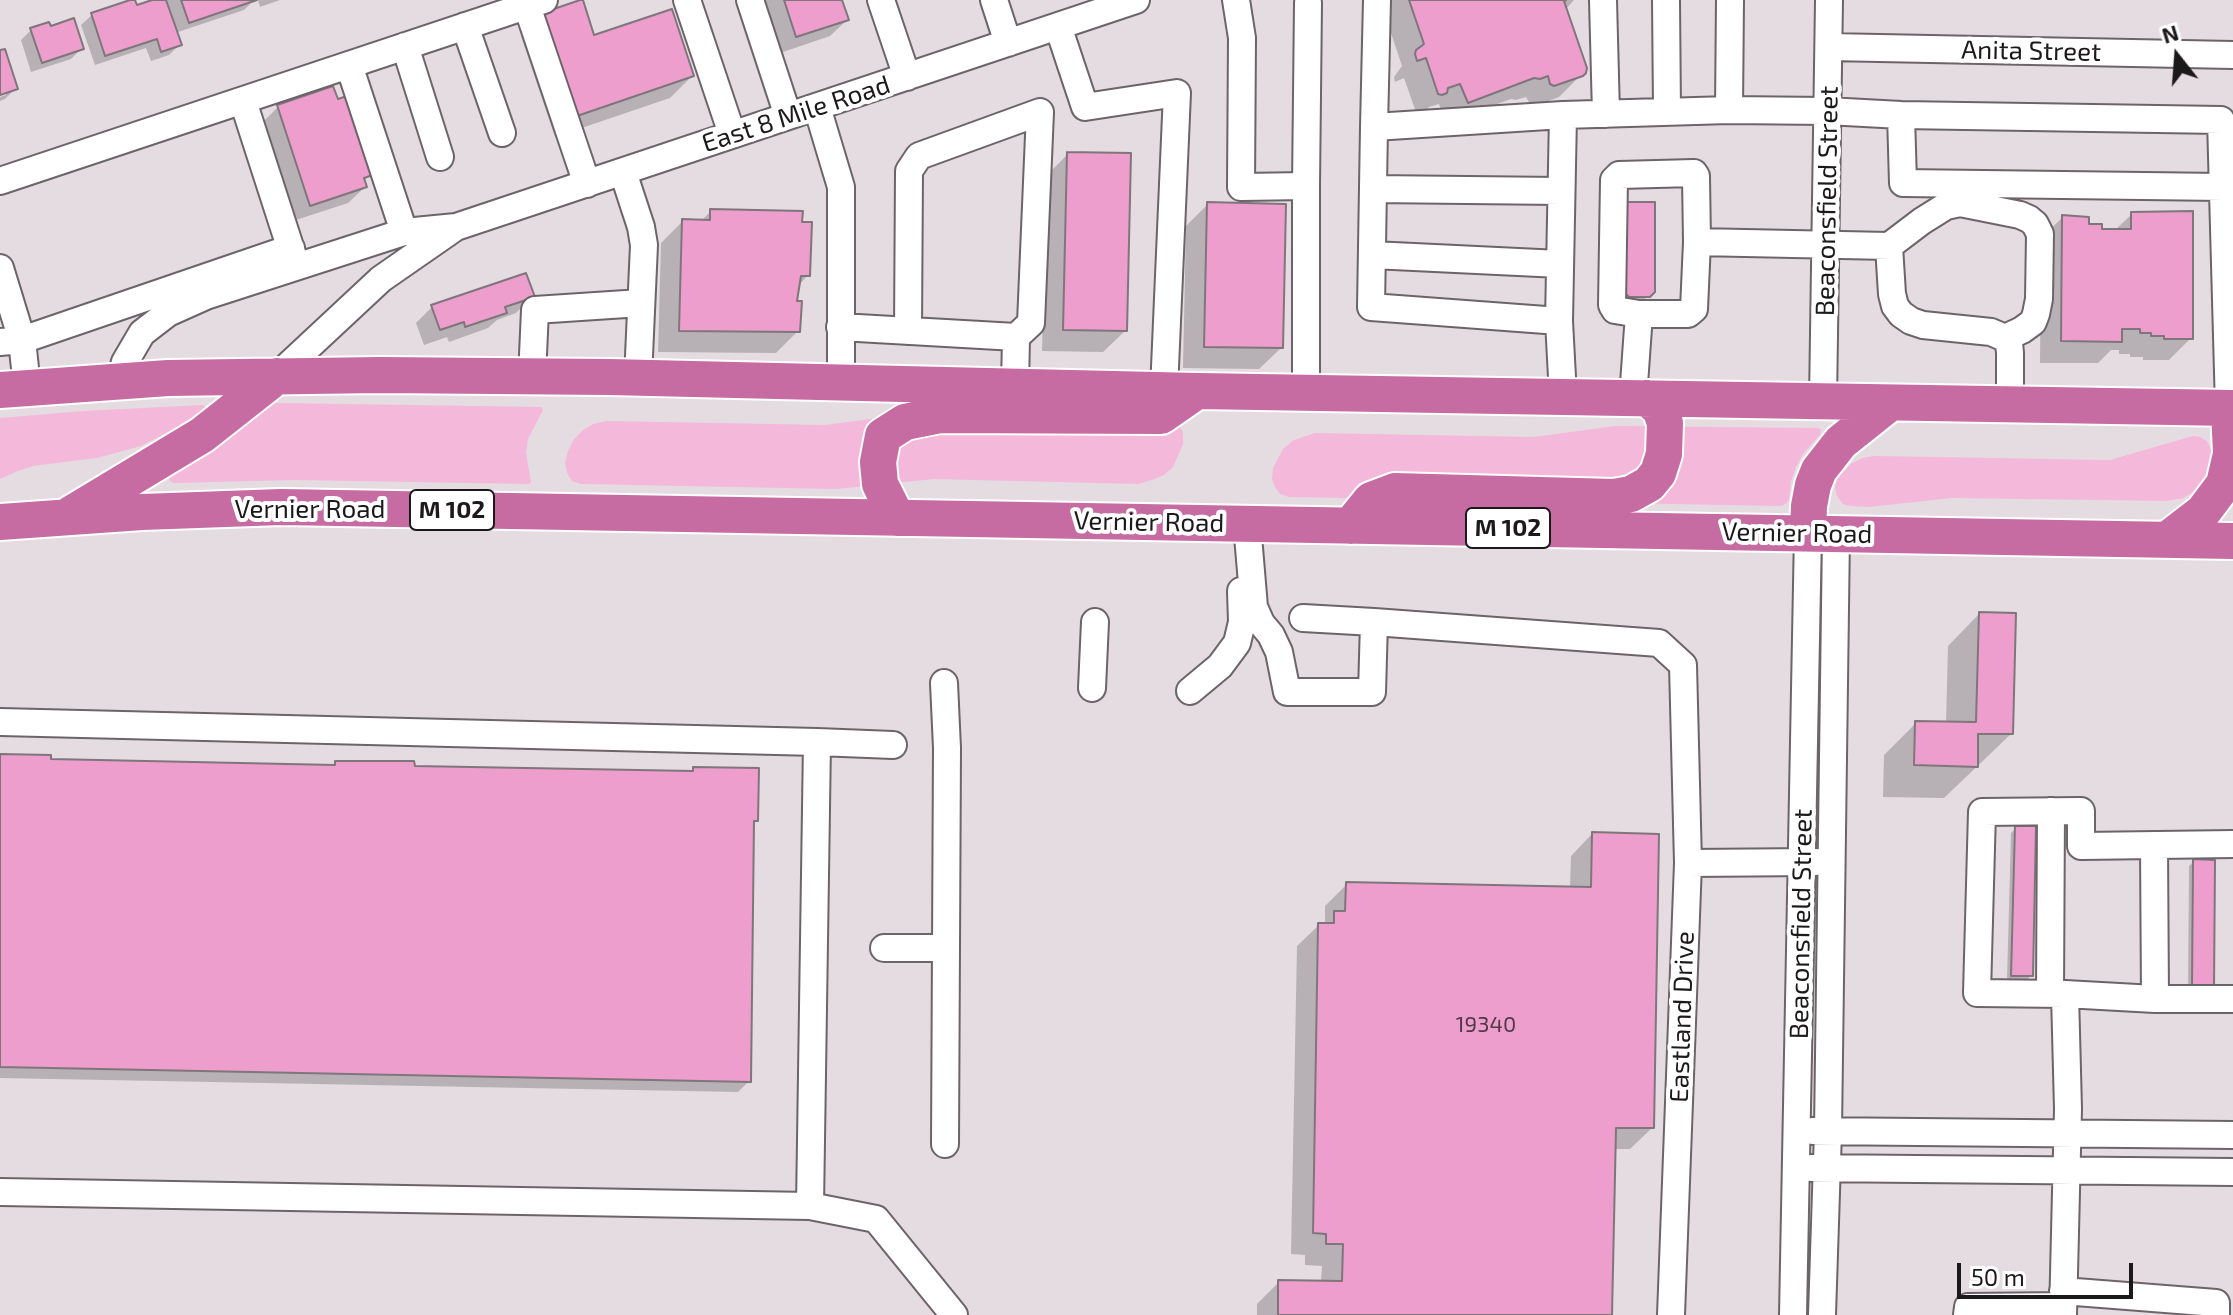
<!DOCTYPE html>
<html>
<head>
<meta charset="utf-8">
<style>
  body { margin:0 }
  #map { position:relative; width:2233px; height:1315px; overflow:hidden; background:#e5dce1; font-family:"Exo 2",sans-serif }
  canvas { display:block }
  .north { position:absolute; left:2137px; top:16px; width:80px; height:80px; -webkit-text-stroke:6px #fff; paint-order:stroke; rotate:343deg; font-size:22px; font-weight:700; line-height:32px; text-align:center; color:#1c191b }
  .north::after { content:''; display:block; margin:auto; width:28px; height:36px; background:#1c191b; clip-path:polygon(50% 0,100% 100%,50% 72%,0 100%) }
  .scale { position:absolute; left:1957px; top:1263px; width:176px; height:36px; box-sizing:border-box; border:4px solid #1c191b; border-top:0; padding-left:10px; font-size:24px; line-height:28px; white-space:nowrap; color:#1c191b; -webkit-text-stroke:6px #fff; paint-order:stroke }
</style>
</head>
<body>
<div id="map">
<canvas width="2233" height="1315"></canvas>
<div class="north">N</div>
<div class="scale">50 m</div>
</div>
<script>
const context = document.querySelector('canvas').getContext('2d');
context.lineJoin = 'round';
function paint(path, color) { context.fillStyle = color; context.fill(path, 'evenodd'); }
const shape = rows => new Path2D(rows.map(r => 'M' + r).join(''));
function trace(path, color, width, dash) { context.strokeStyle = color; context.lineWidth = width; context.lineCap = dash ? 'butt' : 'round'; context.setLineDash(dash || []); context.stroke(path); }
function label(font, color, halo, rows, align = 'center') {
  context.font = font + ' "Exo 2",sans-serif'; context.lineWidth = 8; context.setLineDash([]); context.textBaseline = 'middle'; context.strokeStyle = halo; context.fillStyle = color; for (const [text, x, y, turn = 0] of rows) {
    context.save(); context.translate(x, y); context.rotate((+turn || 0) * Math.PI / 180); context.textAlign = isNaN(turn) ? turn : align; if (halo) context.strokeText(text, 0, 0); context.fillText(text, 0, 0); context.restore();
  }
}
paint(shape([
  [278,403,541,407,543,410,528,439,526,453,531,482,529,484,295,480,173,483,169,480,171,477,225,442,269,405],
  [203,405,206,409,184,424,141,446,97,458,33,466,18,471,0,479,0,418,84,411],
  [908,414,1179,424,1183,433,1183,444,1173,467,1164,475,1152,480,1138,484,934,479,837,489,581,484,572,481,567,473,565,463,568,451,574,439,583,430,593,424,606,421,825,425],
  [1615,426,1818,428,1821,430,1820,435,1803,454,1796,467,1791,481,1789,499,1787,503,1781,506,1289,497,1280,494,1275,487,1272,479,1273,468,1283,449,1294,440,1315,433,1534,437],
  [2193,436,2200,437,2207,441,2211,449,2212,458,2209,471,2203,482,2194,492,2183,498,2167,501,1952,498,1869,507,1852,506,1843,504,1837,496,1835,487,1837,479,1852,463,1863,458,1875,456,2110,460]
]), '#f4b8da');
paint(shape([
  [158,0,254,0,244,10,175,33,179,45,169,55,151,61,146,48,95,65,81,25,92,15,136,8],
  [258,0,280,0,260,7],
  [762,0,840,0,847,20,830,36,780,53],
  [1385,0,1574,0,1565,10,1584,72,1559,97,1532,107,1526,97,1516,100,1511,99,1446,123,1439,104,1429,107,1422,115,1417,115,1404,78,1395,82,1394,77,1402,66,1382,6],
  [543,15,593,38,692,76,670,98,555,137,521,36],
  [32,29,81,49,71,59,31,72,21,40],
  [0,52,16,88,5,99,0,101,0,97,6,95,6,91,0,93],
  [278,107,370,175,363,182,365,187,348,203,293,221,262,123],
  [1068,154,1125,331,1103,352,1042,351,1046,176],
  [1208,204,1281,348,1259,369,1183,368,1186,226],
  [711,211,808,275,798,286,794,303,798,331,776,353,658,352,661,243,683,221,700,222],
  [2132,214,2191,338,2169,360,2143,360,2143,357,2130,357,2130,354,2119,354,2119,350,2111,350,2098,363,2040,363,2041,238,2063,217,2100,231,2114,231],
  [1604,220,1653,291,1631,312,1603,301],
  [532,297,516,313,497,320,488,328,449,342,447,337,424,345,416,323,432,307],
  [1979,614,2011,734,1944,798,1883,797,1884,755,1916,723,1946,723,1948,646],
  [0,756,49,761,331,767,336,763,413,768,690,773,694,769,756,820,752,824,749,1081,738,1092,0,1078],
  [2016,828,2031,975,2027,980,2007,980,2011,833],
  [1592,834,1652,1128,1630,1149,1613,1149,1610,1315,1257,1315,1257,1304,1279,1282,1321,1283,1322,1266,1305,1265,1305,1255,1291,1254,1297,946,1319,925,1325,925,1325,906,1347,884,1570,888,1571,856],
  [2194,861,2212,987,2188,993,2189,866]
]), '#0003');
const building = shape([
  [130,0,135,0,137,5,152,0,166,0,182,45,161,52,157,39,105,56,91,13,130,0],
  [181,0,257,0,189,23,181,0],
  [580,0,583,0,594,35,672,9,694,76,577,116,542,13,580,0],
  [784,0,842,0,849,20,796,37,784,0],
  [1409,0,1566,0,1564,1,1587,68,1586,73,1583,76,1554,86,1550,84,1548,76,1540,79,1534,78,1468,103,1460,84,1448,88,1447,93,1442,95,1438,94,1426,58,1417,61,1415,54,1416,50,1424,44,1409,0],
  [74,18,84,49,42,63,30,28,49,22,51,26,74,18],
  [5,49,18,89,0,95,0,50,5,49],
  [333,86,338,99,347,96,373,175,364,178,367,187,310,206,277,105,333,86],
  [1067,152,1131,153,1127,331,1063,330,1067,152],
  [1207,202,1286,204,1283,348,1204,347,1207,202],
  [1619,202,1655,202,1655,292,1650,297,1629,297,1624,292,1619,202],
  [710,209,803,211,802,222,812,222,810,276,801,276,797,301,802,301,800,332,679,331,682,219,710,220,710,209],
  [2193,211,2193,339,2164,339,2164,336,2151,336,2151,333,2140,333,2140,329,2122,329,2122,342,2061,341,2062,215,2089,217,2089,224,2102,224,2102,229,2131,229,2131,212,2193,211],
  [526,273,535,297,505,307,507,313,465,327,464,322,440,330,431,305,526,273],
  [1979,612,2016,613,2013,734,1978,734,1978,767,1914,765,1915,721,1976,722,1979,612],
  [0,754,51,755,51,759,335,765,335,761,414,761,415,766,693,771,693,767,759,768,758,821,754,821,751,1082,0,1067,0,754],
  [2015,826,2036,826,2033,976,2011,976,2015,826],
  [1592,832,1659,834,1654,1128,1616,1128,1612,1315,1278,1315,1278,1280,1342,1281,1343,1244,1326,1244,1326,1234,1313,1233,1318,923,1334,923,1334,911,1345,911,1346,882,1591,887,1592,832],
  [2193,859,2215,860,2214,988,2192,989,2193,859]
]);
paint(building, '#ee9ecd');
trace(building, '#7e767b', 2);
const minor = shape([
  [687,0,732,134],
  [750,0,788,116],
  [881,0,907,77],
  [994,0,1008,43],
  [1236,0,1242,38,1241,187,1306,186,1308,3],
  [1603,0,1606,114],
  [1666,0,1667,111],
  [527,6,587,184],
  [465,26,502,133],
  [1058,26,1085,107,1177,93,1164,390],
  [405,46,440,157],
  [1829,47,2233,55],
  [349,65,404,232],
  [243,101,295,262],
  [817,107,841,187,841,382],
  [1729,110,1827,111,1901,115,2221,120,2229,408],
  [1563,115,1729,110,1730,0],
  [1901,115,1903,183,2223,187],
  [1374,127,1563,115,1559,321,1371,307,1374,127,1377,0],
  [623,172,641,227,644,245,638,378],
  [0,181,544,0],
  [1373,189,1561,191],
  [1697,242,1889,246,1892,294,1895,306,1901,314,1911,321,1923,325,1991,332,2005,338,2009,343,2010,353,2010,405],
  [1889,246,1922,221,1946,206,1960,203,2020,215,2029,219,2035,224,2040,234,2039,299,2036,314,2033,322,2022,330,2005,338],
  [1372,255,1560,264],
  [0,268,22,340,0,342],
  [1559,321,1563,396],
  [840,327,1016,337,1015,387],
  [908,331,909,171,919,156,1040,112,1031,323,1016,337],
  [277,376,381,279,453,229],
  [532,377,535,310,641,303],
  [120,380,125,362,142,333,168,313,206,296,404,232,456,227,1136,0],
  [27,387,22,340,291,248],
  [1306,392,1306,186],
  [1633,398,1639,314,1688,314,1694,309,1697,242,1696,176,1694,173,1619,175,1614,180,1612,305,1615,310,1639,314],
  [1823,401,1829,0],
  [1247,524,1254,607,1261,623,1271,635,1279,652,1287,692,1372,692,1374,622,1659,643,1683,665,1688,863],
  [1303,618,1374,622],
  [944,683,947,748,945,1144],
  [1092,688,1095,622],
  [1190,691,1220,666,1237,643,1242,622,1241,591],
  [0,722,817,742],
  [2233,844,2081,846,2081,811,1982,812,1977,993,2065,994,2155,999,2233,999],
  [2154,845,2155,999],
  [884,948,946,948],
  [2050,993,2051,811],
  [1813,1131,2233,1135],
  [1812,1168,2233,1172],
  [0,1192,810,1206,817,742,893,745],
  [810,1206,876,1219,954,1315],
  [2063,1291,2216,1303,2216,1315],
  [1671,1315,1688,863,1816,862],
  [1793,1315,1808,533],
  [1822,1315,1828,1131,1836,534],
  [1967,1315,1968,1307,2063,1306],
  [2063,1315,2068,1109,2065,994]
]);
const highway = shape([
  [0,390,168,378,380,375,609,377,1197,391,2233,408],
  [71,514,202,435,277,376],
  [897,518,880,484,878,462,883,436,905,422,940,415,1161,416,1197,391],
  [0,522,142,512,281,507,2233,541],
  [1350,526,1371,500,1395,491,1614,497,1631,494,1649,484,1658,473,1664,454,1665,423,1660,409,1647,398],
  [1808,533,1809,506,1813,485,1819,470,1841,442,1890,403],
  [2168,539,2203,512,2224,484,2231,454,2229,408]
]);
trace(minor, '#6c6468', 30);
trace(highway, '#fff', 40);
trace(minor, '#fff', 26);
trace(highway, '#c66ca3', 36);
label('22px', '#503a48', null, [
  ["19340",1486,1025]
]);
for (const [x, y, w] of [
  [452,510,84],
  [1508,528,84]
]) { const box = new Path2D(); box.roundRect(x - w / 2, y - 20, w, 40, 6); context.fillStyle = '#fff'; context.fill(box); trace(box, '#1c191b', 2); }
label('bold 24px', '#1c191b', null, [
  ["M 102",452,510],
  ["M 102",1508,528]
]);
label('26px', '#1c191b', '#fff', [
  ["Anita Street",2031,51,1],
  ["East 8 Mile Road",796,114,-18],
  ["Beaconsfield Street",1827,201,-89],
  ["Vernier Road",310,509],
  ["Vernier Road",1149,522,1],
  ["Vernier Road",1797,533,1],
  ["Beaconsfield Street",1801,924,-89],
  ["Eastland Drive",1682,1017,-88]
]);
</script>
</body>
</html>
